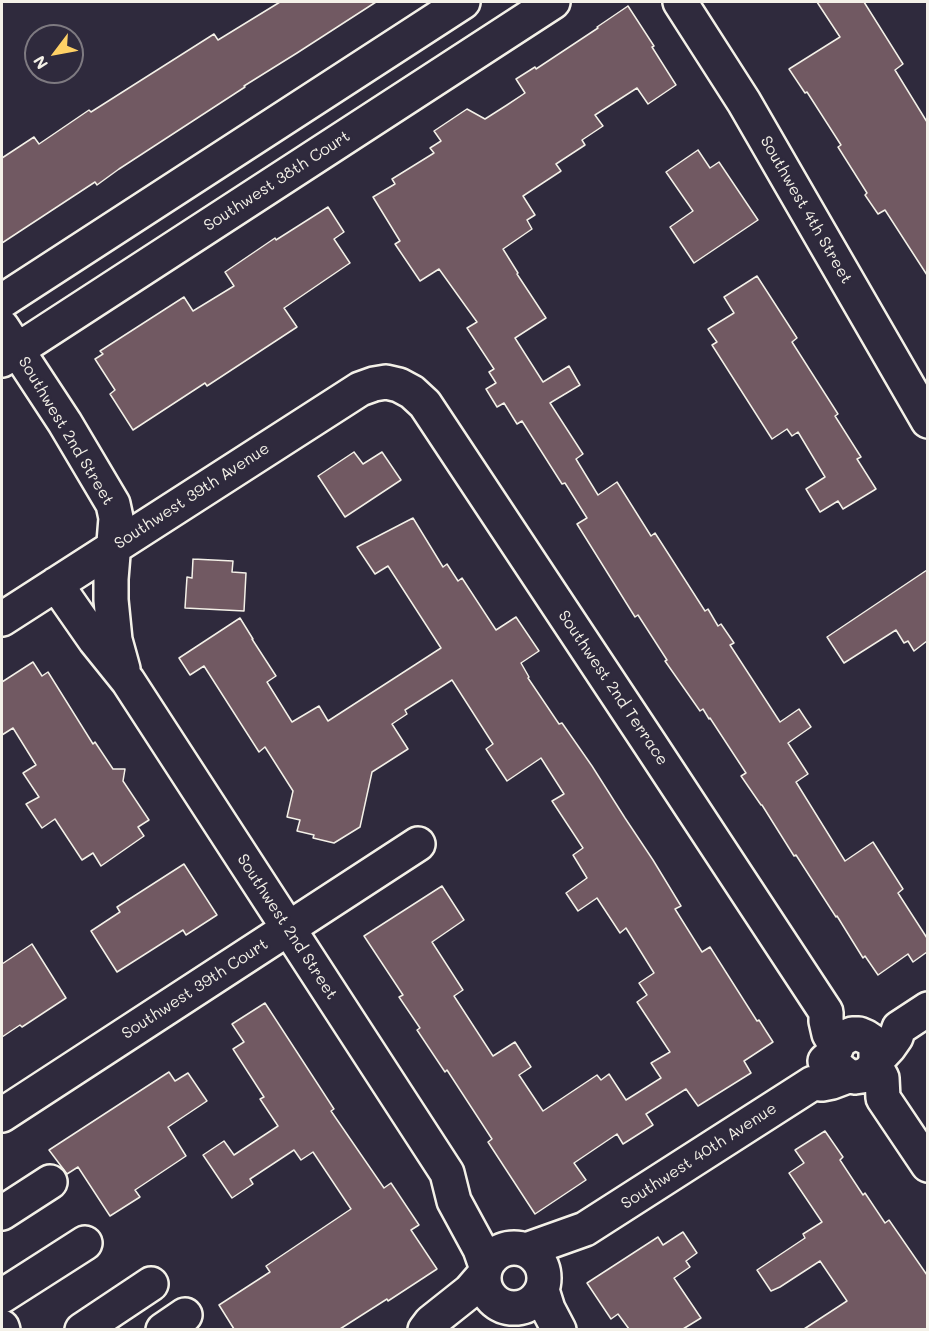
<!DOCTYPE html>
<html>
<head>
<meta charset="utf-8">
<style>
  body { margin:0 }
  #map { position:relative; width:929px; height:1331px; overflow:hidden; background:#2f2a3d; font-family:Mali,sans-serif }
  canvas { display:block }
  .frame { position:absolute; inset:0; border:3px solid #f4f1e8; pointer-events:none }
  .north { position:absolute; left:24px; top:24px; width:60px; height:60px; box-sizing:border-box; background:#2f2a3d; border:2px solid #7e7a81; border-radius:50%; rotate:238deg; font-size:16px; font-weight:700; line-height:24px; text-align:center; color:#f4f1e8 }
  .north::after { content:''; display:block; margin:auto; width:21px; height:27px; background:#ffd166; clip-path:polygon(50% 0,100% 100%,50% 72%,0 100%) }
</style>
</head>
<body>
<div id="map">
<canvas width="929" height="1331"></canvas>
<div class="frame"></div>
<div class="north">N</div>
</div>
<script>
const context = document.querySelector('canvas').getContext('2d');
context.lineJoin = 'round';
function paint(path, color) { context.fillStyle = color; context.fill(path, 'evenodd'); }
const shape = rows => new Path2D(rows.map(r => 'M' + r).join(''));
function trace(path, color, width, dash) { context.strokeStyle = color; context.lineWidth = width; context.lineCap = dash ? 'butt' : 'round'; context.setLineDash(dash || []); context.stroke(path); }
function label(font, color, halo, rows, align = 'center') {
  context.font = font + ' Mali,sans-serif'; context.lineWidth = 5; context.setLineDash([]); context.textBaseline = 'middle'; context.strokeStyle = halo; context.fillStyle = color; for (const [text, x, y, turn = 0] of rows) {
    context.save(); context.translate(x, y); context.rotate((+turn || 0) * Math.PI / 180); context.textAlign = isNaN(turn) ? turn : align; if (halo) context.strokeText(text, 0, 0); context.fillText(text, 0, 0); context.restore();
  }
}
const building = shape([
  [280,2,376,2,297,53,244,86,245,87,119,169,97,185,95,182,2,243,2,158,34,137,39,144,89,110,91,112,214,34,218,40,280,2],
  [817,2,864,2,903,64,895,70,927,122,927,275,885,210,878,214,865,195,867,193,838,147,841,145,807,92,805,93,789,69,840,37,817,2],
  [628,6,654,46,652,47,676,85,648,104,637,88,595,115,603,126,582,140,585,145,556,164,561,171,523,196,535,215,527,220,532,229,503,249,518,273,517,274,546,318,515,338,543,382,569,366,580,385,550,403,583,454,576,459,598,495,617,482,651,536,655,533,705,611,708,609,718,626,721,624,734,643,730,645,780,722,799,709,811,727,788,743,808,774,796,782,845,861,873,842,903,889,898,893,927,938,927,952,913,962,908,954,878,975,865,956,863,958,837,916,836,917,796,855,794,856,762,805,761,805,741,776,746,773,710,718,709,719,703,709,700,711,665,661,667,660,638,615,635,617,577,524,587,518,565,483,562,484,522,421,517,424,504,403,497,407,486,389,496,383,489,372,494,369,467,328,477,322,439,269,420,281,395,244,400,241,373,197,395,184,392,179,434,153,430,148,441,141,434,131,467,109,485,119,507,105,525,93,516,79,535,67,536,69,598,28,597,27,628,6],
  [698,150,710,168,719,162,758,220,694,263,670,227,693,211,666,172,698,150],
  [328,207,344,232,334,239,350,263,284,308,297,327,207,386,205,383,133,430,110,394,115,390,95,359,103,354,100,351,184,297,193,311,234,286,225,272,275,238,276,240,328,207],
  [757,276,797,338,792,342,838,414,835,416,861,457,857,459,876,489,843,509,838,501,820,512,806,489,825,477,798,432,792,436,787,429,772,439,712,345,717,342,708,329,734,313,724,297,757,276],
  [354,452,363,464,382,452,401,480,345,517,318,476,354,452],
  [413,518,443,567,447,564,458,581,462,578,496,630,516,617,539,651,521,663,529,677,528,678,559,724,562,723,592,766,625,818,653,860,681,906,675,909,702,952,710,947,757,1021,759,1020,773,1042,744,1061,751,1073,698,1106,686,1089,646,1114,653,1125,623,1144,617,1134,574,1163,586,1180,535,1214,488,1142,492,1139,447,1070,445,1072,417,1030,420,1028,399,997,403,995,364,936,442,886,464,920,432,942,463,990,454,996,493,1056,515,1042,531,1067,519,1075,543,1111,597,1075,601,1080,609,1074,626,1100,661,1078,651,1063,670,1052,637,1002,647,995,639,983,654,973,626,928,620,933,597,898,578,911,566,893,587,878,573,855,583,848,552,801,564,794,541,758,507,781,486,749,493,744,452,680,405,710,407,714,392,724,408,749,372,772,360,827,334,843,313,838,314,835,297,831,300,820,287,817,293,791,265,747,259,752,204,666,190,675,179,658,240,618,253,639,252,639,276,676,267,682,292,722,319,706,328,721,441,648,388,566,375,574,357,547,413,518],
  [193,559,233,561,232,572,246,573,244,611,185,608,187,577,192,578,193,559],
  [927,570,927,641,914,651,908,641,904,643,896,630,844,663,827,637,927,570],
  [33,662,42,676,48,672,93,744,95,742,113,769,125,769,123,781,149,820,138,827,144,836,101,866,93,853,82,860,55,819,42,828,26,804,39,797,23,773,36,765,13,728,2,735,2,682,33,662],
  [184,864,217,915,186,935,183,930,117,972,91,931,120,912,117,907,184,864],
  [32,944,66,998,22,1027,20,1025,2,1037,2,964,32,944],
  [265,1003,334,1109,331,1111,384,1188,391,1183,419,1225,411,1230,437,1269,388,1301,387,1299,340,1329,234,1329,219,1305,270,1272,266,1266,351,1209,313,1152,301,1160,294,1150,250,1179,253,1184,232,1198,203,1155,224,1141,234,1155,278,1126,260,1099,264,1097,233,1049,244,1042,232,1024,265,1003],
  [169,1072,175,1081,188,1073,207,1101,168,1127,186,1156,135,1190,140,1197,110,1216,78,1167,67,1174,49,1150,169,1072],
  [825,1131,843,1157,840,1160,863,1195,865,1193,885,1223,889,1220,927,1275,927,1329,804,1329,847,1301,820,1261,780,1287,771,1291,757,1270,805,1238,803,1234,822,1222,789,1173,804,1163,795,1150,825,1131],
  [683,1232,697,1253,686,1261,690,1267,674,1278,701,1318,683,1329,629,1329,618,1314,611,1319,587,1283,658,1237,663,1245,683,1232]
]);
paint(building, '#715962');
trace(building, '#f4f1e8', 1.5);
const minor = shape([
  [680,2,744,102,928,421],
  [2,301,463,2],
  [2,327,65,423,113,504,116,518,111,579,111,600,115,640,123,669],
  [2,360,553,2],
  [56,584,95,640,128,681,447,1173,454,1201,480,1249,486,1266],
  [2,619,360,389,374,384,386,382,399,385,412,392,425,404,650,744,826,1012,826,1021,829,1034,836,1046],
  [825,1061,834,1053,840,1040,852,1034,859,1034,866,1037,872,1041,876,1047,876,1061,873,1068,868,1073,862,1076,855,1077,848,1076,837,1067,834,1061],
  [876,1061,889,1047,896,1037,899,1028,928,1009],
  [875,1065,882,1078,883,1098,928,1165],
  [2,1115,418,844],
  [2,1213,50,1182],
  '484 1278a30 30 0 1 1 60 0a30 30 0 1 1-60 0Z',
  [526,1250,585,1229,813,1083,822,1084,832,1082,848,1076],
  [542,1290,548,1309,559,1330],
  [2,1296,85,1243],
  [2,1327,3,1330],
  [82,1330,151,1284],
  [163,1330,185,1315],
  [425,1330,431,1322,470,1291,483,1276]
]);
trace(minor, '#f4f1e8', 38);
trace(minor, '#2f2a3d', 33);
label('16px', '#f4f1e8', '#2f2a3d', [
  ["Southwest 38th Court",277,181,-33],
  ["Southwest 4th Street",806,210,60],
  ["Southwest 2nd Street",66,431,59],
  ["Southwest 39th Avenue",192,496,-33],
  ["Southwest 2nd Terrace",613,688,56],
  ["Southwest 2nd Street",287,927,57],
  ["Southwest 39th Court",195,989,-33],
  ["Southwest 40th Avenue",699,1156,-33]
]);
</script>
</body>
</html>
